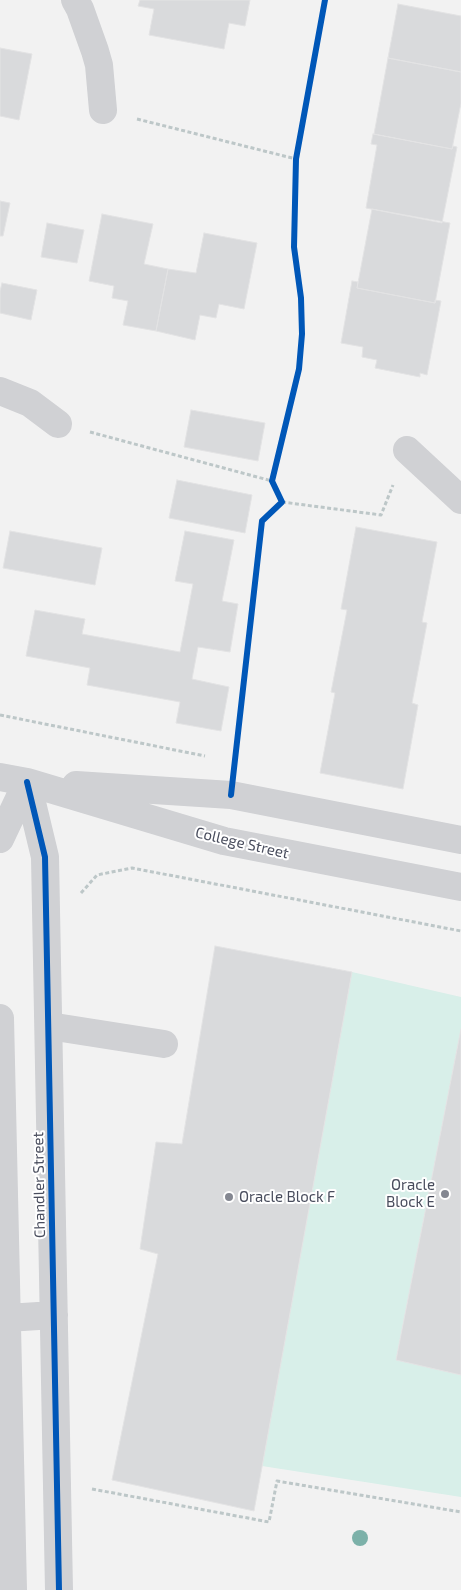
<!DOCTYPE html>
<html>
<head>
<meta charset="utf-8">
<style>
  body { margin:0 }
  canvas { display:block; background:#f2f2f2 }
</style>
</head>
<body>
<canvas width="461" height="1590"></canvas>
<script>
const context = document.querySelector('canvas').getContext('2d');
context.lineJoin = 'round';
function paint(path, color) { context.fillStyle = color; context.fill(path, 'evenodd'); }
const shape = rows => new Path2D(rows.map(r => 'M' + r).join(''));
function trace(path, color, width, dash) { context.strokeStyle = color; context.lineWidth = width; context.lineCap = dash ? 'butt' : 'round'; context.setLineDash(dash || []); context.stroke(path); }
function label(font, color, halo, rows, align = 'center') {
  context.font = font + ' "Exo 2",sans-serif'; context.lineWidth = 4; context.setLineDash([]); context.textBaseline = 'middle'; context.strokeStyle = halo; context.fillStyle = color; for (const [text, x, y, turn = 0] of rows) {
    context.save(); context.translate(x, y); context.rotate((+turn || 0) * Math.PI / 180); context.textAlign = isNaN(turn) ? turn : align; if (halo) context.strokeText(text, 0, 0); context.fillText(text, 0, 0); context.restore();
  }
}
paint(shape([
  [352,972,461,997,461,1029,396,1359,461,1375,461,1497,262,1466]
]), '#d8efe9');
const building = shape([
  [140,0,250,0,245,26,229,23,224,49,149,35,154,9,138,6,140,0],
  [398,4,461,16,461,72,388,58,398,4],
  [0,48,32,54,19,120,0,116,0,48],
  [388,58,461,72,461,103,452,149,374,134,388,58],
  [373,134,452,149,453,146,457,147,442,223,366,208,377,145,371,144,373,134],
  [0,201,10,203,3,236,0,236,0,201],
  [372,209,450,223,435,303,357,288,372,209],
  [102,214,153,224,144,264,168,269,156,331,123,325,128,301,112,298,114,286,89,281,102,214],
  [47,223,84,230,77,263,41,257,47,223],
  [204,233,257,243,244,309,219,304,216,318,200,315,195,340,156,331,168,269,196,273,204,233],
  [352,281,358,282,357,288,435,303,435,300,441,301,427,375,420,373,420,377,375,368,377,360,362,357,363,347,341,343,352,281],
  [2,283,37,290,31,320,0,313,0,291,2,283],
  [191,410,265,423,258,461,184,447,191,410],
  [177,480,252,495,245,533,169,518,177,480],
  [356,527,437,542,422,622,427,623,412,703,418,705,403,789,320,773,335,693,331,692,347,610,341,609,356,527],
  [10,531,102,548,95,585,3,568,10,531],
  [185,531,234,540,222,601,238,604,230,652,198,647,192,679,229,687,221,731,176,723,180,702,87,685,90,668,26,656,35,610,85,619,82,634,180,652,193,584,175,581,185,531],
  [215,946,352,972,254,1511,112,1480,158,1254,140,1249,156,1142,182,1144,215,946],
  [461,1029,461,1375,396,1360,461,1029]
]);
paint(building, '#d9dadc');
trace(building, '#e3e3e4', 1);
trace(shape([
  [137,119,296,159],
  [90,432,272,481],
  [282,502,381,515,393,485],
  [0,715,205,756],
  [81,893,97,875,132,868,461,931],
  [92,1489,269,1522,277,1481,461,1512]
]), '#bdc7c8', 3, [4, 2.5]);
trace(shape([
  [75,0,80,9,95,51,99,65,103,110],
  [0,391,30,403,58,424],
  [407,450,461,500],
  [0,777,27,782,224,841,461,887],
  [27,782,45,857,59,1590],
  [76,785,231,795,461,840],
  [0,839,27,782],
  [0,1018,13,1590],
  [49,1026,164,1044],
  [7,1318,54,1315]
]), '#d0d1d4', 28);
trace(shape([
  [27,782,45,857,59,1590],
  [231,795,262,521,282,502,272,481,299,369,302,334,301,298,294,247,296,159,325,0]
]), '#0057b8', 6);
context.fillStyle = '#7cb1a9';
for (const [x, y] of [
  [360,1538]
]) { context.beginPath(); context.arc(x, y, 8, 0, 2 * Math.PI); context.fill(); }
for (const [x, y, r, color] of [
  [445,1194,5,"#848791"],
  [229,1197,5,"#848791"]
]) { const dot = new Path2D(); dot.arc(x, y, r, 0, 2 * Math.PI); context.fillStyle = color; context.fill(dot); trace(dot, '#fff', 2); }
label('15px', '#494d5d', '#fff', [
  ["College Street",242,843,13],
  ["Chandler Street",39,1185,-91]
]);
label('15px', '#494d5d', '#fff', [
  ["Oracle",435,1185],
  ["Block E",435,1202],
  ["Oracle Block F",239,1197,"left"]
], 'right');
</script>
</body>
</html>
